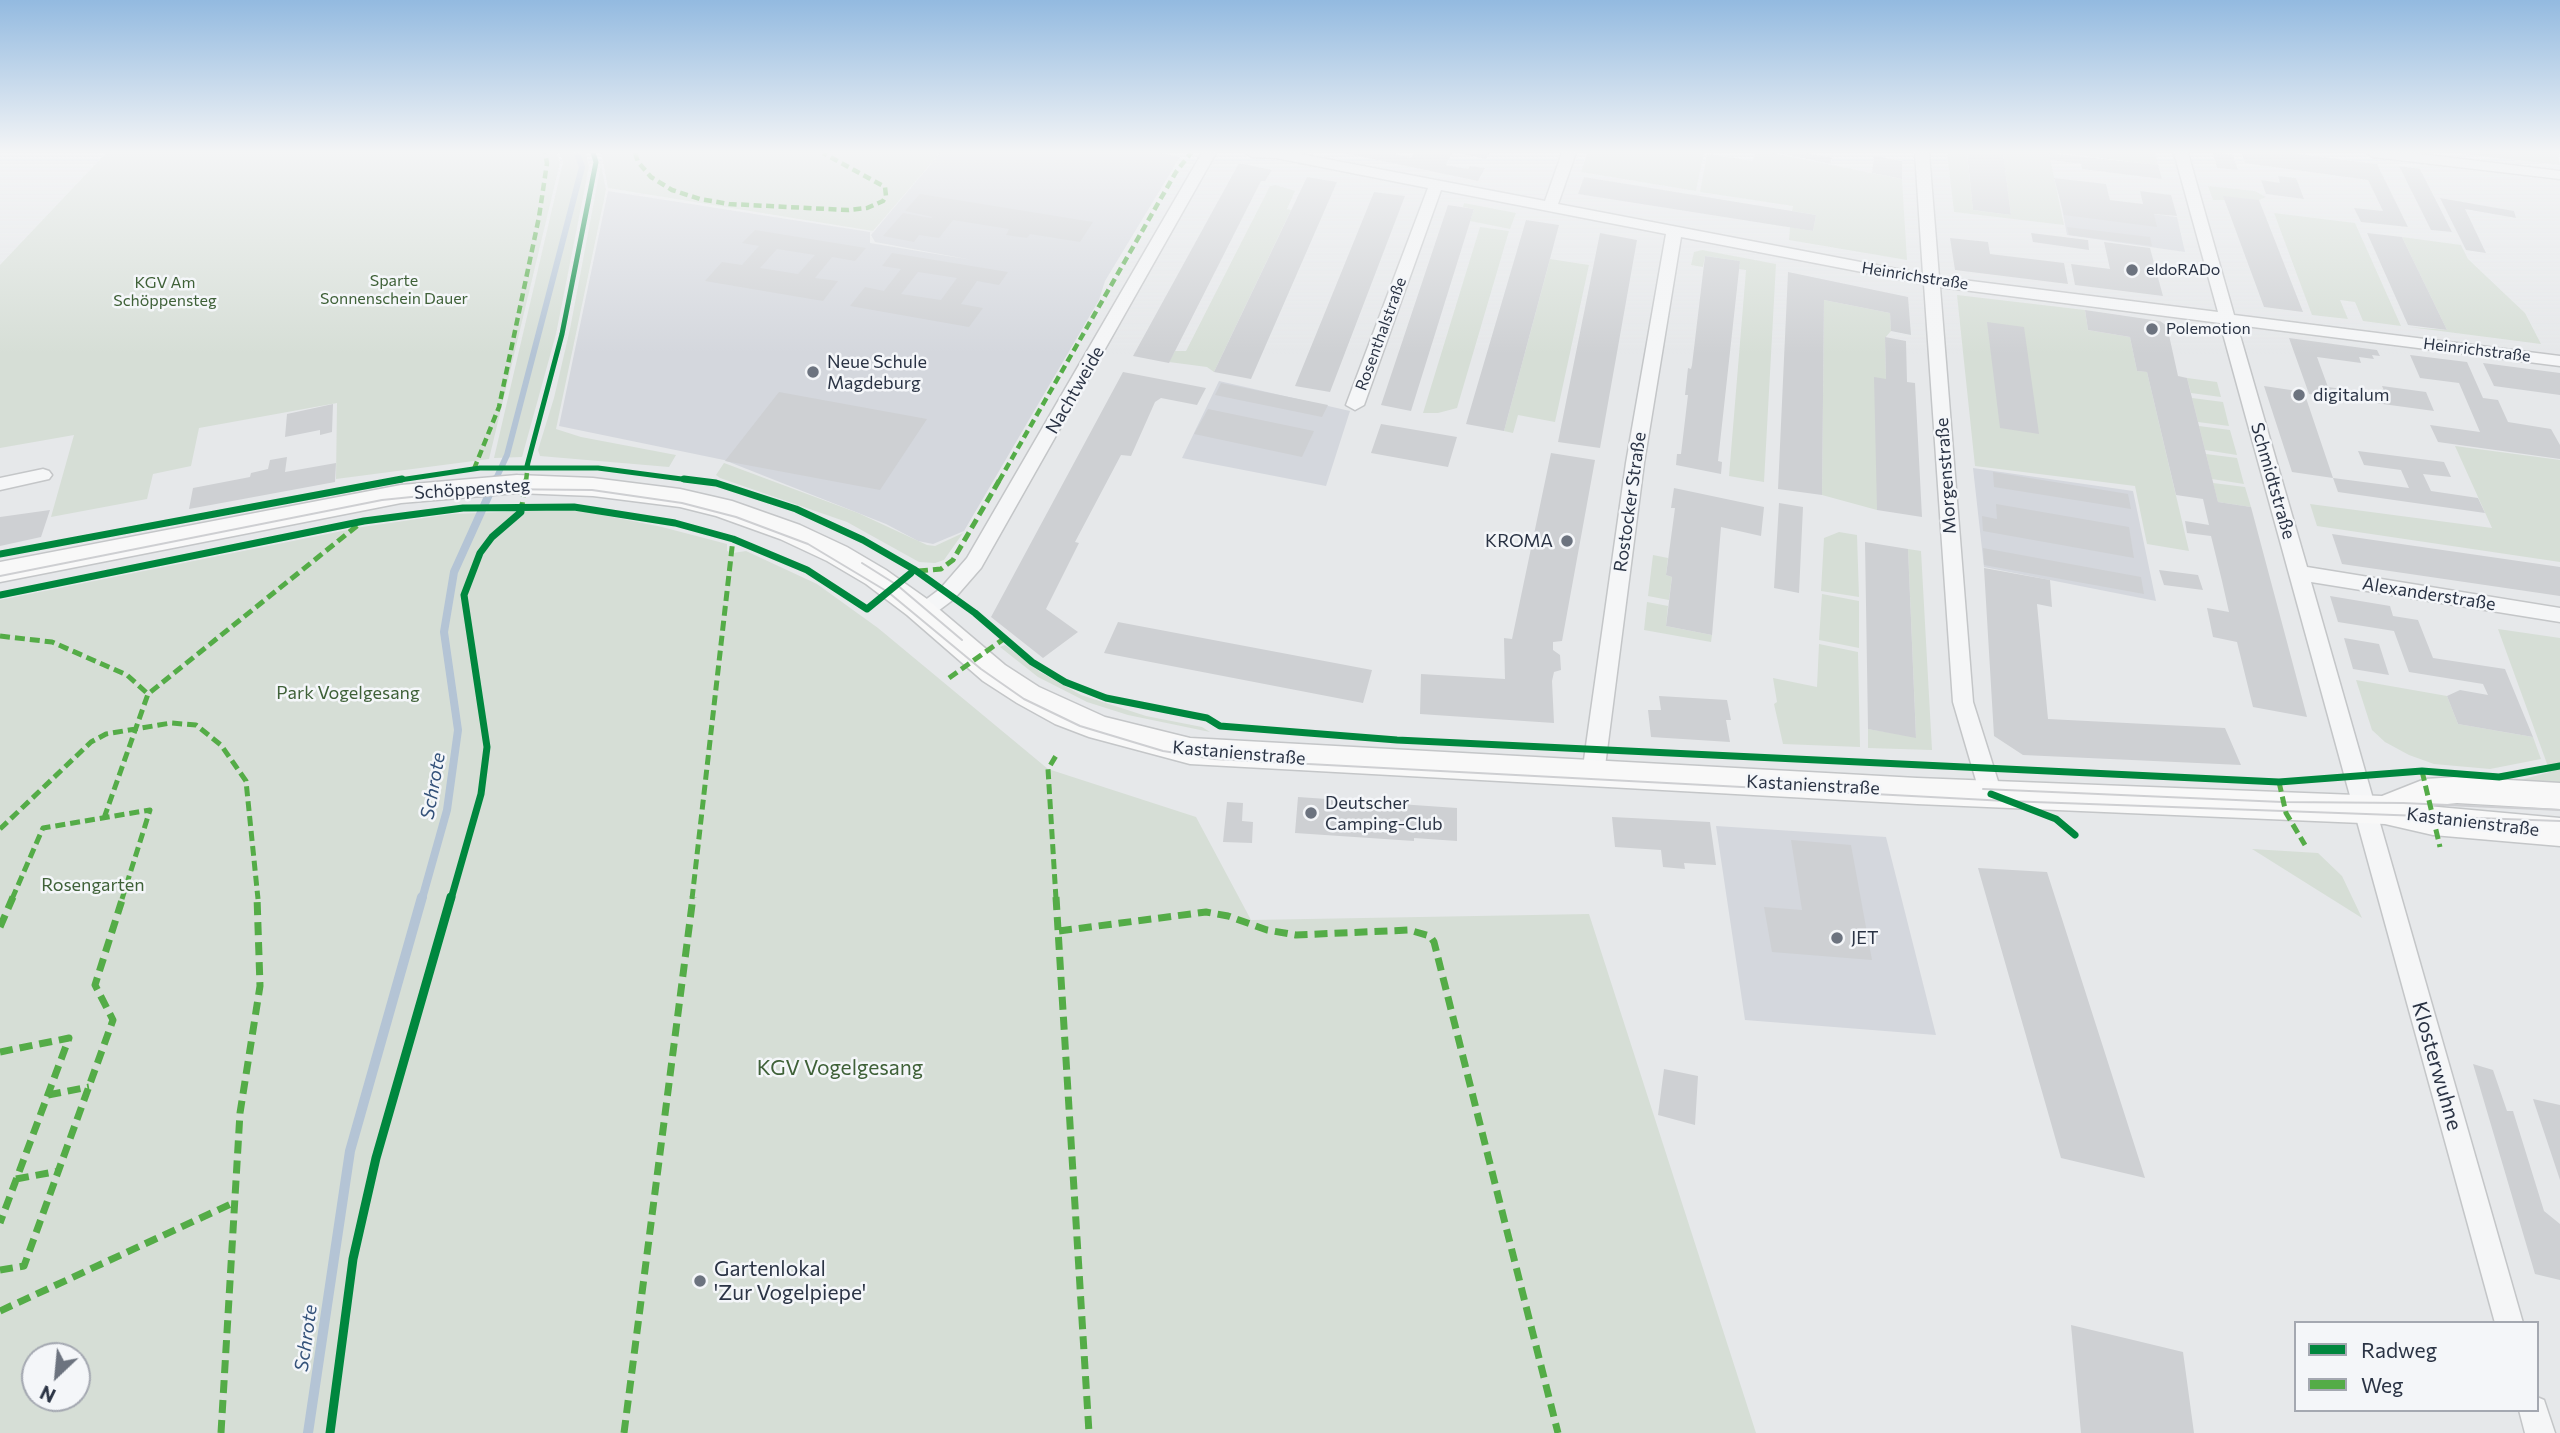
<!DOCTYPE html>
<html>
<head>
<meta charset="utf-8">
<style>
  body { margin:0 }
  #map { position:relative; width:2560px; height:1433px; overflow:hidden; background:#e6e8ea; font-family:Commissioner,sans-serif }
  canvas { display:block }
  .legend { position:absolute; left:2294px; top:1321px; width:245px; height:91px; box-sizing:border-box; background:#f4f6f9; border:2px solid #a4a8b1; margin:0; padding:9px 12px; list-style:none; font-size:21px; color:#2b3445 }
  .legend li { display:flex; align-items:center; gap:14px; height:35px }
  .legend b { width:35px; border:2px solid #a4a8b1 }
  .north { position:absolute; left:21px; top:1342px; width:70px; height:70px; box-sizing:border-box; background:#f4f6f9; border:2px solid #a4a8b1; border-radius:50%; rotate:206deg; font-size:19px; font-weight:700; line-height:28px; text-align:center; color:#2b3445 }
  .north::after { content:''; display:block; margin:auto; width:24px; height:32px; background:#6c737f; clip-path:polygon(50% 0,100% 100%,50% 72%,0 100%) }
</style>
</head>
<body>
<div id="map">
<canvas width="2560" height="1433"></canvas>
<ul class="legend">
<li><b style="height:9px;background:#00873e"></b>Radweg</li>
<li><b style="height:9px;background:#54ac47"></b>Weg</li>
</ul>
<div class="north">N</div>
</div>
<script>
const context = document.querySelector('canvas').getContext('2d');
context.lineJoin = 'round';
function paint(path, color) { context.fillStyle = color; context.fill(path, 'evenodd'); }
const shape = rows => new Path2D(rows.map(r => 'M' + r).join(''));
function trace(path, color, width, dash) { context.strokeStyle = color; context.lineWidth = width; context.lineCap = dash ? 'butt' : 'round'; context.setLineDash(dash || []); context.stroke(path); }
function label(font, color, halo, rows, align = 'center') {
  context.font = font + ' Commissioner,sans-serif'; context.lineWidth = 5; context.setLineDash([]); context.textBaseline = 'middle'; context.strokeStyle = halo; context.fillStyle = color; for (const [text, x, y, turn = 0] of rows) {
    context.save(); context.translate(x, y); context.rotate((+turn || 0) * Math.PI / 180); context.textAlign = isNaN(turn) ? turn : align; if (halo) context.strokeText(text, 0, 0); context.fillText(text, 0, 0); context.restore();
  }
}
paint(shape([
  [940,153,1161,153,1180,157,1105,281,1099,300,964,531,933,544,918,541,886,524,724,460,559,426,608,191,870,232,870,243,972,260,875,242,871,235],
  [2061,203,2177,217,2185,252,2067,235],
  [1219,381,1350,411,1326,486,1182,458],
  [1973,468,2133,491,2156,601,1984,567],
  [1716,826,1886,837,1936,1035,1745,1020]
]), '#d4d7dd');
paint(shape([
  [106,153,557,153,560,163,489,459,336,479,337,403,199,428,191,466,153,474,147,499,51,517,74,435,0,448,0,265],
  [560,153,586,153,589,167,556,334,522,457,494,458,563,162],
  [601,153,940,153,873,231,608,188],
  [1587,153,1704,153,1696,191,1581,172],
  [1755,153,1772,153,1902,179,1907,260,1789,240,1790,227,1813,231,1816,215,1792,211,1793,206,1700,192,1707,154,1753,161],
  [1947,153,1967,153,1973,210,2011,215,2003,153,2049,153,2064,225,1954,212],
  [2060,153,2155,153,2158,165],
  [2461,153,2558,153,2560,165,2462,154],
  [601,164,606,190,556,429,581,437,676,455,669,467,540,456,538,450,554,398,570,329],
  [1276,185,1295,191,1287,209,1291,210,1214,372,1207,367,1169,362,1175,351,1186,351,1270,186],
  [2208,186,2255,191,2266,197,2259,200,2213,200],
  [1464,203,1516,213,1510,229,1470,221,1474,209,1463,207],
  [2274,213,2355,223,2401,326,2363,321,2355,302,2340,300,2348,319,2312,315],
  [1480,227,1509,231,1457,408,1438,413,1423,413],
  [2402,237,2461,245,2468,259,2525,313,2541,344,2409,327,2447,330],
  [1702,250,1776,264,1764,482,1729,476,1746,270,1739,269,1740,261,1705,256,1703,267,1691,265,1694,252],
  [1550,259,1589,265,1555,422,1518,415,1513,433,1504,431],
  [1957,295,2085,310,2088,330,2130,337,2137,371,2147,372,2189,551,2147,544,2135,486,1975,466],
  [1824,300,1890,313,1891,331,1885,338,1886,379,1877,510,1822,495],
  [2187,378,2217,382,2221,397,2191,393],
  [2192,398,2223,402,2229,426,2198,422],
  [2199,426,2230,430,2237,455,2205,450],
  [2455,446,2560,460,2560,562,2317,526,2310,504,2492,528],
  [2206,454,2237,458,2244,484,2212,479],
  [724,463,858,513,927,545,935,546,963,533,944,560,935,563,919,562,847,522,720,478,716,475],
  [2213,483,2245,487,2251,507,2218,502],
  [530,511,583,511,662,527,727,544,727,551,733,553,746,551,817,584,878,628,1048,769,1196,817,1251,920,1589,914,1756,1433,0,1433,0,600,362,527,452,514],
  [77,1356,77,1398,35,1398,35,1356],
  [1839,532,1857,535,1859,597,1821,591,1824,538],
  [1908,549,1921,551,1932,750,1868,748,1868,729,1916,737],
  [1653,555,1668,558,1666,575,1672,577,1669,600,1648,596],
  [1822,594,1859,601,1859,648,1819,640],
  [1647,602,1668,606,1666,626,1712,635,1711,642,1644,630],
  [2498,629,2560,638,2560,784,2516,781,2550,772],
  [1819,644,1858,652,1860,747,1783,744,1774,704,1777,702,1773,678,1817,687],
  [1005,645,1040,672,1081,695,1146,716,1202,727,1210,732,1128,715,1087,702,1038,677,1000,647],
  [2356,680,2447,696,2458,724,2533,737,2541,759,2490,769,2434,764,2409,755,2385,742,2372,730],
  [2252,849,2318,853,2342,876,2362,918]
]), '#d6ded6');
trace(shape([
  [495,481,507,455,582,167,577,153]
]), '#b4c4d5', 6);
trace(shape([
  [422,899,447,810,458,730,444,632,454,572,496,479]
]), '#b4c4d5', 8);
trace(shape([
  [308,1433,350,1151,422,897]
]), '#b4c4d5', 10);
paint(shape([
  [1344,153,1392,153,1411,158,1414,153,1452,153,1446,165,1468,169,1470,166,1485,168,1478,181],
  [1460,153,1489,153,1486,159],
  [1780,153,1806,153,1832,158,1830,164],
  [1967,153,2003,153,2011,215,1973,210],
  [2049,153,2158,165,2162,179,2082,169,2081,164,2050,160],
  [2213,153,2233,155,2238,170,2217,168],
  [2242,153,2290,153,2377,164,2408,227,2361,222,2354,208,2383,211,2368,180,2245,163],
  [1874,156,1902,161,1902,179,1872,173],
  [1239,163,1272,170,1265,181,1261,181,1169,363,1133,356],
  [2399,166,2420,169,2452,232,2431,230],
  [2278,176,2296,178,2304,199,2266,194,2261,180,2280,183],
  [1307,177,1337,182,1251,379,1214,372],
  [1584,177,1816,215,1813,231,1578,194],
  [2054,178,2106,184,2110,200,2143,204,2140,191,2171,195,2177,216,2154,214,2157,227,2064,215],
  [1374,192,1405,196,1330,392,1295,386],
  [920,194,1093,222,1080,242,1030,234,1027,238,1006,235,1009,229,953,220,939,238,919,235,914,242,883,236,903,213,931,218,933,217,905,211],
  [2223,196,2259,200,2303,312,2264,307],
  [2440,198,2514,211,2516,218,2465,209,2486,253,2466,250],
  [1448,205,1474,209,1411,411,1381,405],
  [1526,220,1559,225,1504,431,1466,424],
  [2067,227,2150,237,2152,246,2069,235],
  [755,230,866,248,855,261,832,257,815,278,838,281,823,301,705,281,722,262,742,265,759,246,742,243],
  [777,249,815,255,798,274,760,268],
  [1600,233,1637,240,1600,448,1558,442],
  [2031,233,2088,240,2089,250,2033,242],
  [2367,233,2402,237,2447,330,2408,325],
  [1950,238,1988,242,1990,254,2064,263,2068,284,1955,270],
  [2104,242,2150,248,2163,296,2075,285,2071,264,2110,269],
  [892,253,1008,272,999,285,977,281,961,304,983,308,969,327,850,306,865,287,884,291,901,269,882,266],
  [918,272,957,278,941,300,901,294],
  [1705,256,1740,261,1718,461,1722,462,1721,474,1676,465,1677,454,1681,454,1688,395,1685,395,1688,368,1691,369,1692,365],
  [1788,272,1908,297,1911,335,1891,331,1890,313,1824,300,1822,495,1778,489],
  [2085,310,2160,321,2167,326,2178,376,2187,378,2218,502,2251,507,2307,717,2253,707,2237,642,2213,637,2207,608,2229,612,2222,581,2211,536,2187,533,2185,521,2209,525,2203,499,2176,495,2147,372,2137,371,2130,337,2088,330],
  [1987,322,2024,327,2039,434,2000,428],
  [1885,337,1906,341,1907,382,1915,383,1922,517,1877,510,1874,377,1886,379],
  [2289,338,2377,350,2380,356,2372,355,2374,359,2359,357,2361,363,2317,357,2328,387,2386,395,2382,386,2426,392,2434,411,2309,394],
  [2410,355,2467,362,2483,398,2498,400,2508,422,2551,429,2560,445,2560,459,2438,442,2430,425,2480,432,2459,383,2420,378],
  [2483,363,2560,373,2560,395,2494,386],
  [1123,372,1206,388,1197,405,1161,398,1155,402,1131,456,1121,455,1075,542,1079,543,1046,609,1078,632,1043,658,991,617],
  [1221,383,1328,405,1322,417,1215,395],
  [2264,386,2304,392,2333,478,2292,472],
  [779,392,927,419,880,490,725,461],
  [333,404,332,432,320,435,320,430,285,437,287,414],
  [1208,409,1314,431,1302,457,1194,434],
  [1381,424,1457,437,1448,467,1371,453],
  [2358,451,2444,462,2451,477,2423,474,2431,491,2478,498,2485,513,2338,492,2333,478,2409,488,2401,470,2364,465],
  [1551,453,1595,460,1562,641,1553,642,1553,650,1560,655,1561,670,1554,672,1552,681,1554,723,1420,714,1421,674,1505,679,1504,638,1512,639],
  [287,457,285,472,336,463,335,482,189,509,193,488,250,477,251,473,268,469,270,460],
  [1993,472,2128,494,2131,509,1994,487],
  [1674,488,1764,507,1761,536,1721,527,1712,635,1666,626,1672,577,1666,575,1675,508,1671,508],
  [1779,503,1803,507,1799,593,1774,588],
  [1996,504,2129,527,2134,558,1983,531,1982,516,1997,519],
  [50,510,41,537,0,546,0,517],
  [2332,534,2560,567,2560,596,2342,564],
  [1865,542,1908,549,1916,738,1868,729],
  [1983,548,2141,577,2144,594,1984,565],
  [1984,568,2050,580,2052,607,2037,604,2048,719,2225,728,2241,765,2023,755,1994,736],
  [2159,570,2198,575,2203,590,2164,585],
  [2330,596,2390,606,2393,616,2418,620,2433,658,2505,669,2533,737,2458,724,2447,696,2460,690,2488,695,2483,684,2409,672,2394,631,2338,622],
  [1118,622,1372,670,1363,703,1104,653],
  [2344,638,2379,644,2389,675,2353,669],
  [1659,696,1727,700,1731,720,1726,720,1730,742,1651,737,1648,710,1661,710],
  [1298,797,1457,808,1457,841,1414,838,1414,841,1295,833],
  [1227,802,1243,803,1242,821,1253,822,1252,843,1223,842],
  [1612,817,1710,822,1716,865,1684,863,1685,869,1663,867,1661,850,1615,847],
  [1791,840,1851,845,1872,960,1772,952,1764,907,1802,910],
  [1978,868,2047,872,2145,1178,2061,1158],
  [2473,1064,2493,1070,2507,1111,2513,1111,2544,1211,2560,1224,2560,1280,2535,1274],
  [1664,1069,1698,1076,1695,1125,1658,1115],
  [2533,1099,2560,1105,2560,1180],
  [2071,1325,2183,1352,2194,1433,2081,1433]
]), '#ced0d3');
const minor = shape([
  [1202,153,1216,153,981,568,954,599,930,617,923,619,916,617,913,612,916,607,940,589,967,558,1202,153],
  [1245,153,1295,153,1545,201,1562,153,1576,153,1558,204,1923,274,1915,153,1929,153,1939,277,2218,312,2174,153,2188,153,2234,315,2560,356,2560,366,2237,325,2307,567,2560,608,2560,622,2311,582,2523,1323,2495,1323,2220,323,1940,287,1973,702,2002,794,1999,800,1991,803,1983,800,1980,794,1953,702,1924,284,1681,237,1644,463,1604,774,1601,780,1593,783,1585,780,1582,774,1626,463,1666,234,1441,190,1364,405,1355,410,1346,405,1428,188,1276,158,1252,157,1245,153],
  [2366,153,2412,153,2560,171,2560,179,2373,157,2366,153],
  [43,469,49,471,52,475,49,479,0,490,0,478,43,469],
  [2537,1397,2544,1400,2555,1433,2525,1433,2519,1410,2537,1410,2537,1397]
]);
const secondary = shape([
  [517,475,593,478,680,489,732,501,800,525,847,547,886,570,927,599,1005,665,1039,687,1105,717,1190,738,1917,778,2382,796,2425,779,2457,777,2560,783,2560,809,2457,803,2427,806,2560,818,2560,846,2433,835,2385,824,1917,804,1190,764,1089,737,1055,724,1017,703,983,681,907,615,866,584,827,561,780,539,716,516,680,507,593,496,517,493,401,503,0,582,0,562,401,485,517,475]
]);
trace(minor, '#c4c6c8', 3);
trace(secondary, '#c4c6c8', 3);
paint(minor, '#f5f6f7');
paint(secondary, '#f8f8f8');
trace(shape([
  [862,563,897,585,962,640],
  [0,576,382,500,490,489,592,490,682,503,736,517,808,544,888,592,981,669,1024,699,1080,726,1163,751,1214,759,2006,801,2560,821],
  [1983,789,2282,802,2403,803,2560,810]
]), '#cecfd2', 2);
trace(shape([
  [635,153,638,162,651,177,672,190,700,199,729,204,848,210,867,208,883,201,886,196,885,187,823,153],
  [474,469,499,407,539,217,547,163,545,153],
  [526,481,528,464],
  [999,481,1176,172,1191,153]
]), '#54ac47', 4.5, [8, 4.5]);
trace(shape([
  [521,512,526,479],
  [918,571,941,569,953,560,1000,479],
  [0,636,52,642,127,675,148,694],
  [949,678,1005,638],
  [2422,771,2440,847],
  [2279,782,2286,813,2305,845],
  [104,818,148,694,358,525],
  [0,829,91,742,106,734,171,723,196,725,221,745,246,781,258,899],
  [12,899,43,828,150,810,122,899],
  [692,899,733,539],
  [1056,899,1048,769,1057,754]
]), '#54ac47', 5, [10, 5]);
trace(shape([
  [1056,897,1089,1433],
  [0,927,13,897],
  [1059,931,1206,912,1228,916,1267,930,1296,935,1409,930,1430,936,1434,942,1558,1433],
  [0,1052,69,1038,0,1223],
  [48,1095,89,1087],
  [16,1179,59,1171],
  [0,1270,24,1266,113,1020,95,985,123,897],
  [0,1311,233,1203],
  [221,1433,240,1113,260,986,257,897],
  [624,1433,693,897]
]), '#54ac47', 7, [13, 7]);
trace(shape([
  [527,466,562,334,596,162,593,153],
  [393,481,480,468,598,468,697,481]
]), '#00873e', 5);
trace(shape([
  [684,479,716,483,796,509,863,540,915,570,975,613,1032,662,1065,682,1106,698,1207,718,1220,726,1397,740,2279,782,2422,771,2499,777,2560,766],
  [0,554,402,479],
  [0,595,364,521,463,508,574,507,675,523,733,539,807,570,867,609,911,573],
  [1991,794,2056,819,2075,835],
  [451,899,481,794,487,747,464,595,480,553,492,537,521,512,521,507]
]), '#00873e', 7);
trace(shape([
  [330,1433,353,1259,376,1158,451,897]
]), '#00873e', 9);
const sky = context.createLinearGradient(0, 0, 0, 354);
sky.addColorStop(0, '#93bae0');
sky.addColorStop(0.43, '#f4f5f6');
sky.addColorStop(1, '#f4f5f600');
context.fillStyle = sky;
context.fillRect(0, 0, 2560, 354);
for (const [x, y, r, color] of [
  [2132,270,7,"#6c737f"],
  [2152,329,7,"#6c737f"],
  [813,372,7,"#6c737f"],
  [2299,395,7,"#6c737f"],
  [1567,541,7,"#6c737f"],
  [1311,813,7,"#6c737f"],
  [1837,938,7,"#6c737f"],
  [700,1281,7,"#6c737f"]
]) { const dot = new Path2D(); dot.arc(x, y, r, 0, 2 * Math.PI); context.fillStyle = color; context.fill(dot); trace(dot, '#f4f6f9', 2.5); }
label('16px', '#2b3445', '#f4f6f9', [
  ["eldoRADo",2146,270],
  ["Polemotion",2166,329]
], 'left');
label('16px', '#2b3445', '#f4f6f9', [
  ["Heinrichstraße",1915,276,9],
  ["Rosenthalstraße",1381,334,-70],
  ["Heinrichstraße",2477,350,7]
]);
label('16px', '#3f6138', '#f4f6f9', [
  ["Sparte",394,281],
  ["Sonnenschein Dauer",394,299],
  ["KGV Am",165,283],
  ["Schöppensteg",165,301]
]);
label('18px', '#2b3445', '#f4f6f9', [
  ["Neue Schule",827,362],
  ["Magdeburg",827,383],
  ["digitalum",2313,395],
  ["KROMA",1553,541,"right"],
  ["Deutscher",1325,803],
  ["Camping-Club",1325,824],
  ["JET",1851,938]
], 'left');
label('18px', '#2b3445', '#f4f6f9', [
  ["Nachtweide",1075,390,-60],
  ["Morgenstraße",1946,476,-94],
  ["Schmidtstraße",2273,481,74],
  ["Schöppensteg",472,489,-4],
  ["Rostocker Straße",1630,502,-82],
  ["Alexanderstraße",2429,594,9],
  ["Kastanienstraße",1239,753,5],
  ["Kastanienstraße",1813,785,3],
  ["Kastanienstraße",2473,822,7]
]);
label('18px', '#3f6138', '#f4f6f9', [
  ["Park Vogelgesang",348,693],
  ["Rosengarten",93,885]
]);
label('italic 19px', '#34527a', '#f4f6f9', [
  ["Schrote",433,786,-80],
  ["Schrote",306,1338,-82]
]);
label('21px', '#2b3445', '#f4f6f9', [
  ["Klosterwuhne",2437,1066,74]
]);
label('21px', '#3f6138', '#f4f6f9', [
  ["KGV Vogelgesang",840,1068]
]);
label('21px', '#2b3445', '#f4f6f9', [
  ["Gartenlokal",714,1269],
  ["'Zur Vogelpiepe'",714,1293]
], 'left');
</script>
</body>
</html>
